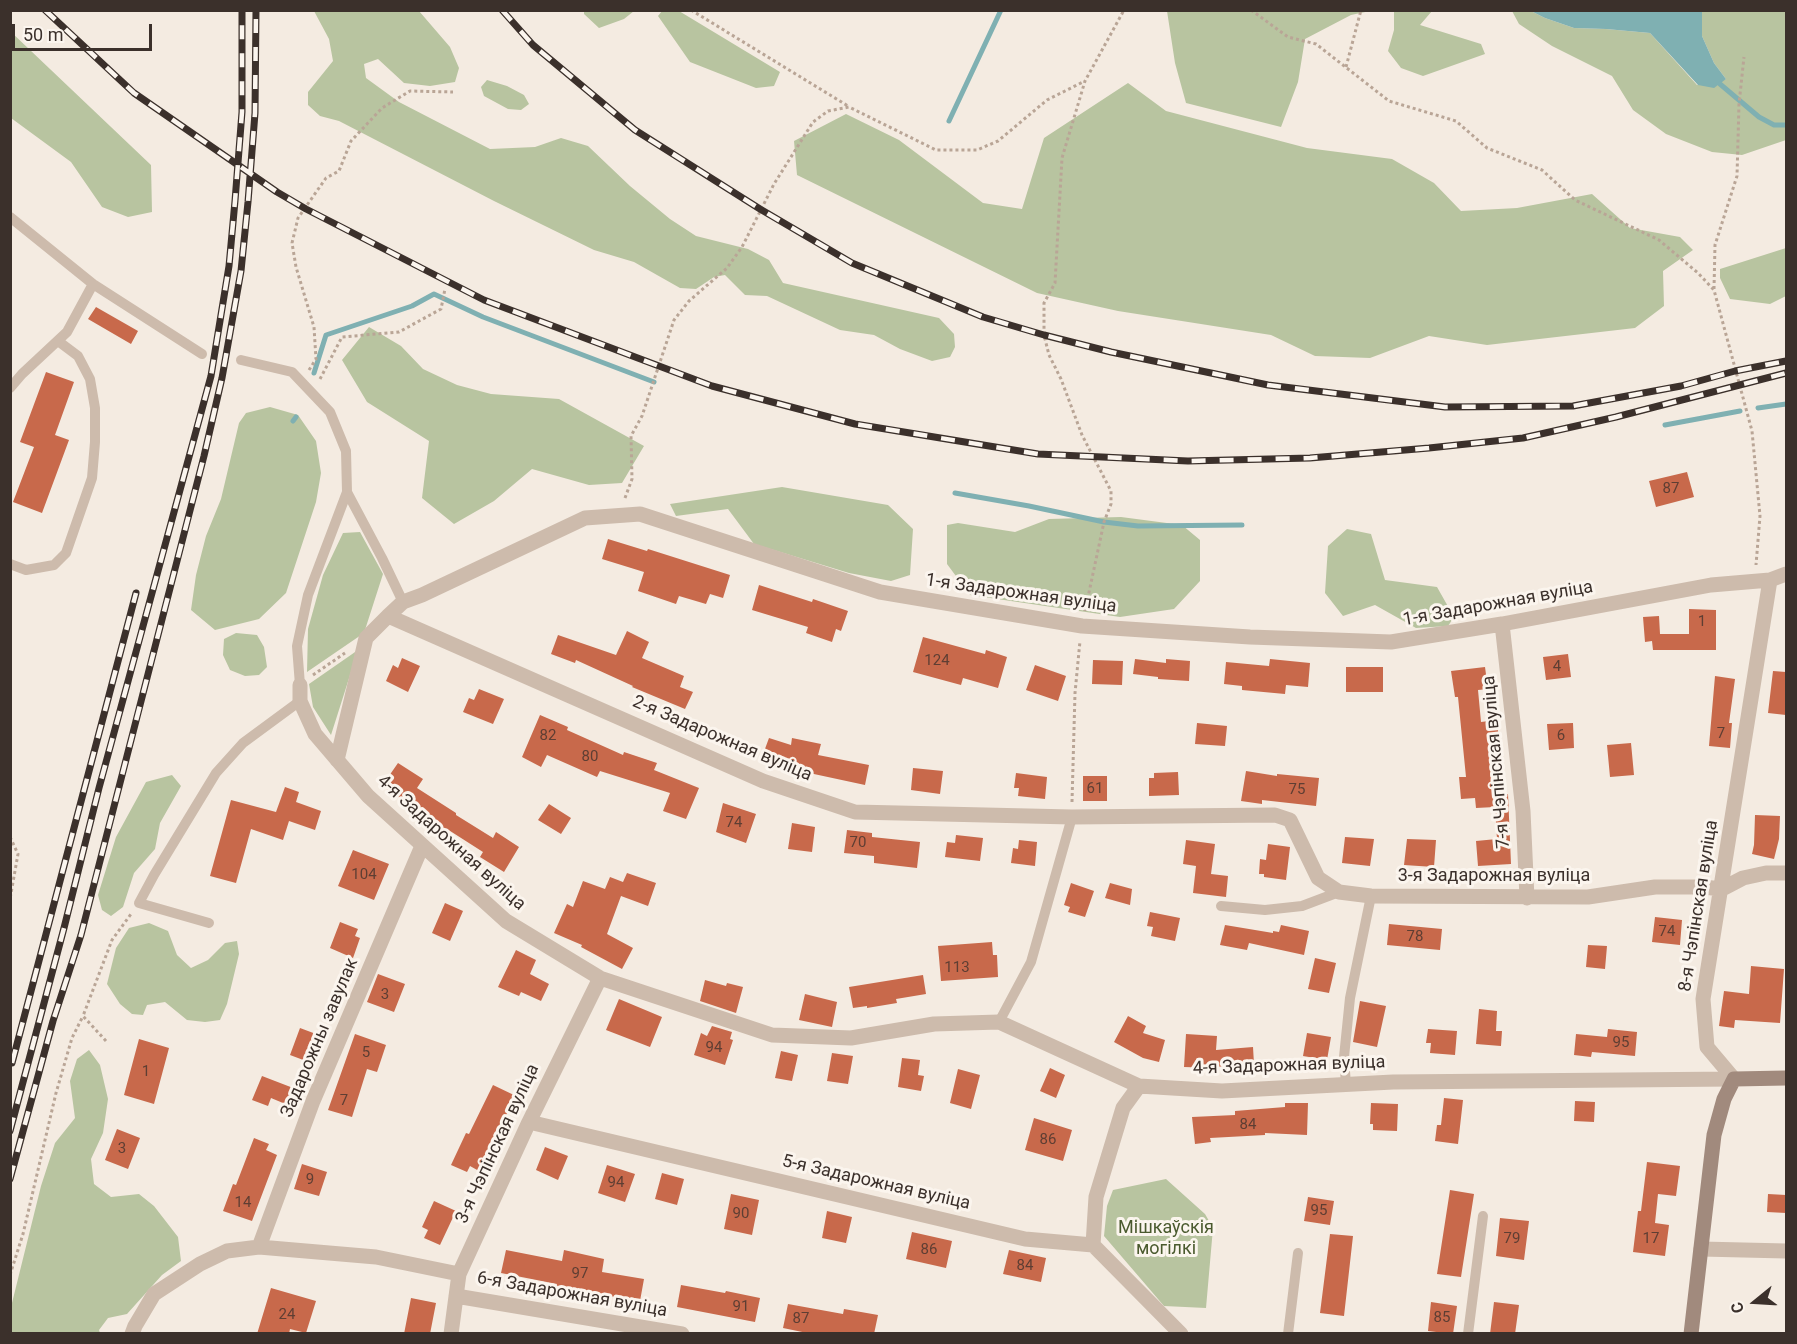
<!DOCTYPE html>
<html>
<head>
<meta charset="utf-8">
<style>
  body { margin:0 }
  #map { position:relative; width:1797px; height:1344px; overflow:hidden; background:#f4ebe1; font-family:Roboto,sans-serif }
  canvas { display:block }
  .frame { position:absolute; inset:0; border:12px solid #3b302b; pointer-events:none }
  .north { position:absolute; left:1725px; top:1272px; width:60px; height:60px; -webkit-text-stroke:4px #fbf5ee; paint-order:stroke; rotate:252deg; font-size:16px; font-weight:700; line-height:24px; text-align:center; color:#3b302b }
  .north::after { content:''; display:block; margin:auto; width:21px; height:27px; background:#3b302b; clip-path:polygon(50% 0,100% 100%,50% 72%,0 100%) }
  .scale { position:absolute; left:12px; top:24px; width:140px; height:27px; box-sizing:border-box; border:3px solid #3b302b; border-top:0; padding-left:8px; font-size:18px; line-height:21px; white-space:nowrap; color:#3b302b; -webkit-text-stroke:4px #fbf5ee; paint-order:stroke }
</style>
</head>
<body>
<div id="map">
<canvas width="1797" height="1344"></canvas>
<div class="frame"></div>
<div class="north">С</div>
<div class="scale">50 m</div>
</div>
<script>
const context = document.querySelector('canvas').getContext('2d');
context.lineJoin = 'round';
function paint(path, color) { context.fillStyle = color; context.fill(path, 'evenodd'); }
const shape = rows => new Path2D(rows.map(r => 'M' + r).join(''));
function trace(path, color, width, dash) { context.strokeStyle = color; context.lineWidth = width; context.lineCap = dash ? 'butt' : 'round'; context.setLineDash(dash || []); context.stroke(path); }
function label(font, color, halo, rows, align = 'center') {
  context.font = font + ' Roboto,sans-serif'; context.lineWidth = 6; context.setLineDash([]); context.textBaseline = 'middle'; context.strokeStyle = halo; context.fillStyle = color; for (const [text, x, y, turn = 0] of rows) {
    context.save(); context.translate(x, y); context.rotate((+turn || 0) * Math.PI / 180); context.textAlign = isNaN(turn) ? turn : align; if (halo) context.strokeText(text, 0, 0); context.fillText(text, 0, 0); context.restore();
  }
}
paint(shape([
  [314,11,419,11,450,47,459,68,455,82,430,86,404,83,378,59,364,64,366,78,399,102,490,149,535,147,561,138,588,146,630,186,670,219,696,236,748,249,769,260,783,283,939,318,954,334,955,347,950,357,932,361,900,349,874,335,840,330,767,296,745,295,725,275,714,277,696,289,680,288,634,262,594,250,494,201,339,121,320,116,308,105,308,92,333,61,329,39],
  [584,11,584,10,634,11,624,19,599,28,584,14],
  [662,11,679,11,780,72,774,86,756,88,690,62,658,16],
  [1167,11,1167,10,1370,11,1351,15,1305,39,1298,82,1281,127,1186,103,1175,63],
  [1432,11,1420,25,1481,44,1485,54,1423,76,1401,68,1388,51,1394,30,1394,11],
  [1512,11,1531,11,1545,18,1574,28,1606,29,1650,33,1697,85,1726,79,1714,63,1702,36,1702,11,1786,11,1786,140,1742,155,1712,152,1666,134,1633,110,1612,76,1552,46,1519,24],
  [10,31,151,165,152,212,128,217,102,207,71,162,11,118],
  [487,80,507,86,524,95,529,104,521,110,508,109,484,96,481,87],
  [1128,83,1166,111,1307,148,1392,159,1434,183,1461,211,1517,208,1592,194,1630,228,1680,237,1693,250,1663,271,1664,306,1635,328,1487,345,1429,336,1370,358,1315,356,1271,335,1118,311,1037,293,797,175,794,141,846,114,899,140,983,203,1022,209,1044,138],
  [1786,248,1786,296,1770,304,1730,299,1720,278,1720,269],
  [369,327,401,346,423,369,457,385,491,394,559,399,644,446,622,483,589,485,532,469,494,501,454,524,422,498,429,441,367,402,342,360],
  [270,407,298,415,316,441,321,473,316,502,286,593,259,619,215,630,191,610,196,575,206,536,221,499,239,423,246,413],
  [782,487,888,505,913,529,910,575,891,581,849,573,754,544,728,509,676,516,670,504],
  [1121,517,1182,525,1200,540,1200,581,1174,609,1120,617,970,595,947,564,947,525,958,523,1015,532,1049,519],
  [1347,529,1371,534,1385,580,1437,587,1454,617,1448,626,1416,628,1375,605,1343,616,1325,593,1328,546],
  [360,532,383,574,364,633,307,672,308,629,323,575,343,533],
  [236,633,257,635,264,647,267,667,259,675,245,676,230,670,223,655,224,639],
  [358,650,331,735,313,707,309,684],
  [172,775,181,786,160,823,155,849,134,873,123,907,111,916,102,910,98,895,116,837,146,782],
  [149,923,168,931,177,955,191,968,208,960,225,943,237,941,239,954,227,1004,220,1020,205,1022,187,1020,165,1002,147,1005,143,1015,132,1014,120,1004,107,984,116,948,129,928],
  [89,1050,100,1065,108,1099,103,1133,91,1159,94,1184,111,1197,139,1194,154,1206,178,1237,181,1261,162,1275,127,1314,108,1318,99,1330,100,1333,11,1334,11,1307,41,1186,55,1143,75,1118,70,1081,77,1059],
  [1166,1179,1205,1214,1213,1228,1206,1308,1164,1306,1104,1236,1107,1206,1113,1190]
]), '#b8c4a0');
paint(shape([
  [1531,11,1702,11,1702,36,1714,63,1726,79,1714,88,1698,85,1650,33,1606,29,1574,28,1545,18]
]), '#7fb0b2');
trace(shape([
  [1720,84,1759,117,1774,125,1786,125],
  [949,121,1001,10],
  [314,373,326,335,412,306,434,294,483,317,654,382],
  [1758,408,1786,404],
  [293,421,296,417],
  [1665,425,1740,411],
  [955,493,1029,506,1104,522,1138,526,1242,525]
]), '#7fb0b2', 5);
paint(shape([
  [96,307,138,331,131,344,88,319],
  [46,372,74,382,55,435,69,440,42,513,13,502,34,447,20,442],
  [1687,472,1694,497,1656,507,1649,481],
  [608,539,647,551,648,549,730,575,723,598,710,594,706,604,679,596,676,604,638,591,644,572,602,559],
  [759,585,812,602,813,599,848,611,841,631,836,629,832,642,806,633,808,627,752,610],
  [1689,609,1716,610,1716,650,1653,650,1652,641,1645,642,1643,617,1659,616,1660,634,1689,634],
  [627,631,649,642,642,658,684,676,680,687,693,692,685,709,632,687,633,686,576,660,575,663,551,654,558,635,616,655],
  [923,637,985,654,986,650,1007,657,998,688,963,678,961,685,913,672],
  [1568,654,1571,677,1546,680,1543,657],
  [402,658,420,666,408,692,386,681,393,665,398,668],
  [1135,659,1166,663,1166,659,1190,661,1189,681,1158,679,1158,677,1133,674],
  [1270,659,1310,663,1308,687,1286,685,1285,694,1242,690,1242,686,1224,684,1226,662,1269,666],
  [1093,660,1123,661,1122,685,1092,684],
  [1035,665,1066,676,1058,701,1026,690],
  [1346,667,1383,667,1383,692,1346,692],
  [1485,667,1488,689,1478,690,1481,722,1497,720,1504,795,1508,794,1511,864,1478,866,1476,841,1497,839,1495,807,1476,808,1475,798,1461,799,1459,777,1466,777,1458,697,1455,697,1451,671],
  [1773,671,1786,672,1786,715,1768,713],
  [1715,676,1735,679,1729,723,1732,723,1730,748,1709,746],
  [479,689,504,699,493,724,463,712,469,698,474,700],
  [540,715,568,727,567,730,623,755,624,752,657,763,654,770,699,788,686,819,663,811,670,793,600,771,597,777,547,755,541,767,522,757],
  [1197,723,1227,726,1225,746,1195,744],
  [1573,723,1574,748,1549,750,1547,724],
  [769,738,791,745,792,738,821,744,818,755,869,765,865,785,786,768,787,765,762,757],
  [1631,743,1634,775,1610,777,1607,745],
  [398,763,423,779,417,788,456,813,456,815,493,838,496,832,519,847,504,872,480,857,483,852,447,829,444,833,422,819,425,815,382,786],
  [913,768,943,771,940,794,911,790],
  [1246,771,1277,776,1277,774,1319,778,1316,806,1262,800,1262,804,1241,801],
  [1178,772,1179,795,1149,796,1149,778,1154,778,1154,773],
  [1016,773,1047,777,1045,799,1018,796,1019,788,1014,788],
  [1083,776,1107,776,1107,801,1083,801],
  [285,787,299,792,296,802,321,811,315,830,289,821,283,840,251,829,236,883,210,876,231,800,276,812],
  [723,803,756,814,746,843,716,832],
  [549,804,571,818,561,834,538,820],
  [1755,815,1780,816,1779,839,1774,859,1752,854,1754,845],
  [792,823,815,827,812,852,788,849],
  [847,830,872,833,872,837,920,842,917,868,874,863,874,856,844,853],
  [956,835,983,838,980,861,945,857,947,842,955,843],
  [1345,837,1374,839,1370,866,1342,863],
  [1407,839,1436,840,1434,867,1404,865],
  [1019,840,1037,842,1035,866,1011,863,1013,848,1018,849],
  [1186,840,1215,844,1211,874,1228,876,1226,897,1193,893,1196,866,1183,864],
  [1268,844,1290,847,1286,880,1264,877,1264,874,1259,874,1260,859,1266,860],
  [353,850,389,864,374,900,338,886],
  [627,873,656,883,648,906,621,896,607,934,633,948,622,969,581,947,582,945,554,933,567,904,573,907,583,881,605,889,610,877,623,882],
  [1071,883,1094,891,1085,917,1068,912,1070,907,1064,905],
  [1110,883,1132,889,1130,905,1105,898],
  [445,903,463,911,450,941,432,933],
  [1150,912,1180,918,1175,941,1151,936,1153,927,1147,926],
  [1655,917,1682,920,1680,945,1652,942],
  [340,922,358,929,355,936,360,938,353,958,330,948],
  [1389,924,1442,929,1440,950,1387,945],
  [1225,925,1273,933,1273,931,1279,932,1281,925,1309,931,1304,955,1249,943,1247,950,1220,945],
  [992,942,993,955,997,955,998,977,941,981,938,946],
  [1588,945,1607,946,1605,969,1586,967],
  [516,950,536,960,530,974,549,984,541,1001,521,992,519,996,498,987],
  [1315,958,1336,963,1329,993,1308,989],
  [1751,966,1784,969,1780,1023,1735,1020,1734,1028,1719,1026,1724,991,1749,994],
  [378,974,405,984,394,1012,367,1002],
  [923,975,926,994,896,999,897,1003,867,1008,867,1006,853,1008,849,987],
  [705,980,726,986,727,983,743,987,736,1013,700,1001],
  [805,994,837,1002,832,1027,799,1020],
  [619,999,662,1017,650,1047,606,1030],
  [1360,1001,1386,1006,1377,1047,1353,1042],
  [1479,1009,1497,1011,1496,1031,1502,1031,1501,1046,1476,1044],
  [1128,1016,1146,1026,1143,1033,1165,1040,1159,1062,1143,1058,1114,1042],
  [712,1026,732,1032,730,1039,733,1040,725,1065,694,1055,701,1033,707,1036],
  [300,1028,324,1037,314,1064,290,1055],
  [1428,1029,1457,1031,1455,1055,1430,1053,1431,1043,1426,1043],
  [1608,1029,1637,1032,1635,1056,1592,1052,1591,1057,1574,1055,1576,1034,1607,1037],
  [1307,1033,1331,1037,1327,1060,1303,1056],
  [355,1034,386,1045,377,1072,367,1069,352,1117,328,1110],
  [1186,1034,1217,1036,1216,1050,1253,1047,1254,1064,1215,1067,1215,1068,1184,1067],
  [139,1039,169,1048,154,1104,124,1095],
  [781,1051,798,1055,792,1081,775,1078],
  [832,1053,853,1056,848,1084,827,1081],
  [902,1058,920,1060,918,1075,924,1076,921,1091,898,1087],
  [1050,1068,1065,1075,1056,1098,1040,1091],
  [958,1069,980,1075,971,1109,950,1103],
  [262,1076,301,1091,295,1108,271,1098,268,1106,252,1100],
  [493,1085,516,1096,502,1123,501,1123,479,1171,470,1166,467,1172,451,1165,466,1133,469,1134],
  [1444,1098,1463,1100,1458,1144,1435,1141,1437,1125,1441,1125],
  [1575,1101,1595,1102,1594,1122,1574,1121],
  [1285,1103,1308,1103,1307,1135,1265,1133,1265,1135,1210,1138,1211,1142,1195,1144,1192,1117,1235,1115,1235,1111,1285,1107],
  [1371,1103,1398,1104,1397,1131,1373,1130,1373,1124,1370,1124],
  [1034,1118,1072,1130,1063,1161,1025,1150],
  [117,1129,140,1138,128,1169,105,1160],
  [254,1138,269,1144,266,1150,277,1155,252,1221,223,1211,233,1184,236,1185],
  [545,1147,568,1156,558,1180,536,1170],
  [1647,1162,1680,1166,1676,1196,1658,1194,1655,1223,1669,1225,1665,1256,1633,1252,1638,1211,1641,1211],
  [302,1164,327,1172,319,1196,294,1189],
  [607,1165,635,1174,625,1202,598,1193],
  [662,1173,684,1179,677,1205,655,1199],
  [1450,1190,1474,1194,1461,1277,1437,1274],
  [731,1194,759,1200,752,1235,724,1229],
  [1768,1194,1786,1195,1786,1213,1767,1212],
  [1308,1197,1334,1201,1330,1225,1304,1221],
  [434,1201,456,1211,440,1245,424,1238,428,1230,422,1227],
  [827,1211,852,1217,846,1243,822,1238],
  [1500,1218,1529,1221,1524,1260,1496,1256],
  [912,1232,952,1241,946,1268,906,1259],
  [1330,1234,1353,1236,1344,1316,1320,1313],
  [506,1250,562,1261,564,1250,604,1259,602,1272,644,1279,640,1301,597,1294,595,1302,578,1298,579,1293,556,1288,557,1284,501,1273],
  [1009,1250,1046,1258,1041,1282,1003,1274],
  [681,1285,725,1293,726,1291,760,1298,755,1322,677,1307],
  [271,1288,316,1301,306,1333,290,1329,289,1334,257,1334],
  [411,1298,436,1303,430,1334,404,1334],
  [1431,1302,1457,1306,1453,1334,1428,1331],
  [1494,1302,1519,1305,1515,1334,1490,1334],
  [788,1304,843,1314,844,1309,878,1315,874,1334,812,1334,783,1328]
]), '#c8694b');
trace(shape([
  [691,10,848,106],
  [1251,10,1288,37,1316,44,1389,101,1456,121,1487,148,1542,170,1575,200,1659,240,1698,273,1714,290,1752,431,1760,516,1756,565],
  [1346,67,1361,10],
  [1714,289,1715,245,1737,176,1739,104,1744,57],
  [309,370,316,359,314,327,296,267,292,243,298,218,326,178,339,171,351,141,382,108,410,91,453,92],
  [320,379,342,337,399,332,441,309,445,289],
  [625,498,632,479,631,436,642,416,674,320,689,301,727,268,742,247,774,184,813,122,828,111,849,107,936,150,977,150,998,141,1047,100,1085,81],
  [1085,611,1104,522,1111,504,1111,491,1082,435,1061,379,1049,355,1044,335,1044,303,1055,283,1062,158,1085,81,1124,10],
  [313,675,345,653],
  [1072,802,1075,693,1080,641],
  [10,837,18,854,10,899],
  [106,1041,83,1016,112,940,131,914],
  [10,1275,23,1234,56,1093,72,1038,83,1016]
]), '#b9a596', 3, [3, 3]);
trace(shape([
  [10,217,93,284,202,354],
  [241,360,292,372,330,412,346,451,347,492,308,595,297,646,300,685],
  [10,388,22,374,67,332,93,284],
  [347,492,382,558,403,602],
  [10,564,26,570,54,565,66,553,92,478,95,442,95,408,90,379,78,356,58,341],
  [1221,906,1265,910,1302,906,1339,892],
  [209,923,139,903,154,875,216,773,243,743,300,701],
  [999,1022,1031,962,1072,817],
  [1346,1085,1344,1057,1350,998,1371,896],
  [1288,1334,1298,1253],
  [1468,1334,1483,1216]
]), '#cdbbac', 10);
trace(shape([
  [388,616,763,781,855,812,1072,817,1275,815,1290,820,1318,878,1339,892,1371,896,1588,897,1655,887,1703,887,1722,889,1743,878,1766,873,1786,873],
  [1502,624,1523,811,1527,898],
  [300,685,300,701,315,734,368,796,506,921,600,978,772,1035,851,1038,934,1024,999,1022,1139,1086,1222,1091,1393,1082,1734,1079],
  [337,760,366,638,388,616,403,602,422,595,585,518,640,514,880,592,1082,626,1250,637,1391,642,1502,624,1711,585,1770,580,1786,574],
  [1734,1079,1707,1047,1703,999,1770,580],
  [529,1122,1025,1239,1093,1245,1181,1334],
  [1093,1245,1096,1197,1123,1108,1139,1086],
  [259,1247,313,1101,422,846],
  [1701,1249,1786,1251],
  [456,1296,682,1334],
  [132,1334,135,1326,154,1294,200,1264,227,1251,259,1247,376,1257,459,1274],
  [451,1334,459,1274,529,1122,600,978]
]), '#cdbbac', 15);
trace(shape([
  [1691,1334,1714,1135,1724,1099,1734,1079,1786,1078]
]), '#a18a7d', 15);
const rail = shape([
  [45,10,134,93,277,192,306,209,484,300,712,386,855,424,1038,454,1188,461,1310,458,1429,448,1523,438,1616,417,1786,373],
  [502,10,533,45,635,130,760,209,852,263,983,317,1044,335,1111,352,1268,385,1445,407,1573,406,1681,386,1735,371,1786,361],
  [12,1063,136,593],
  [10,1131,64,928,99,788,211,376,229,266,235,201,242,112,242,10],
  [10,1179,53,1021,81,935,204,456,222,378,241,271,248,202,255,113,256,10]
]);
trace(rail, '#3b302b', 7);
trace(rail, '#fbf5ee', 4.5, [14]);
label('15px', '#5e3e33', null, [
  ["87",1671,489],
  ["1",1702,622],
  ["124",937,661],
  ["4",1557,667],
  ["7",1721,734],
  ["82",548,736],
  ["6",1561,736],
  ["80",590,757],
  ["61",1095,789],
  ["75",1297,790],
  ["74",734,823],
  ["70",858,843],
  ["104",364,875],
  ["74",1667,932],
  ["78",1415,937],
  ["113",957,968],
  ["3",385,995],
  ["95",1621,1043],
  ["94",714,1048],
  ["5",366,1053],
  ["1",146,1072],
  ["7",344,1101],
  ["84",1248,1125],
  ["86",1048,1140],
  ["3",122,1149],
  ["9",310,1180],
  ["94",616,1183],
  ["14",243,1203],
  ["95",1319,1211],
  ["90",741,1214],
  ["79",1512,1239],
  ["17",1651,1239],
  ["86",929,1250],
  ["84",1025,1266],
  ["97",580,1274],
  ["91",741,1307],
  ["24",287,1315],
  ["85",1442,1318],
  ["87",801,1319]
]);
label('18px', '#3b302b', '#fbf5ee', [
  ["1-я Задарожная вуліца",1021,594,8],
  ["1-я Задарожная вуліца",1498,604,-10],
  ["2-я Задарожная вуліца",722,739,23],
  ["7-я Чэпінская вуліца",1497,762,-95],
  ["4-я Задарожная вуліца",451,843,42],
  ["3-я Задарожная вуліца",1494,876],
  ["8-я Чэпінская вуліца",1699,906,-81],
  ["Задарожны завулак",320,1038,-67],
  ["4-я Задарожная вуліца",1289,1066,-2],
  ["3-я Чэпінская вуліца",498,1144,-65],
  ["5-я Задарожная вуліца",876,1183,13],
  ["6-я Задарожная вуліца",572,1295,10]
]);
label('18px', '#4a5a2e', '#fbf5ee', [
  ["Мішкаўскія",1166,1228],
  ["могілкі",1166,1249]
]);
</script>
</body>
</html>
